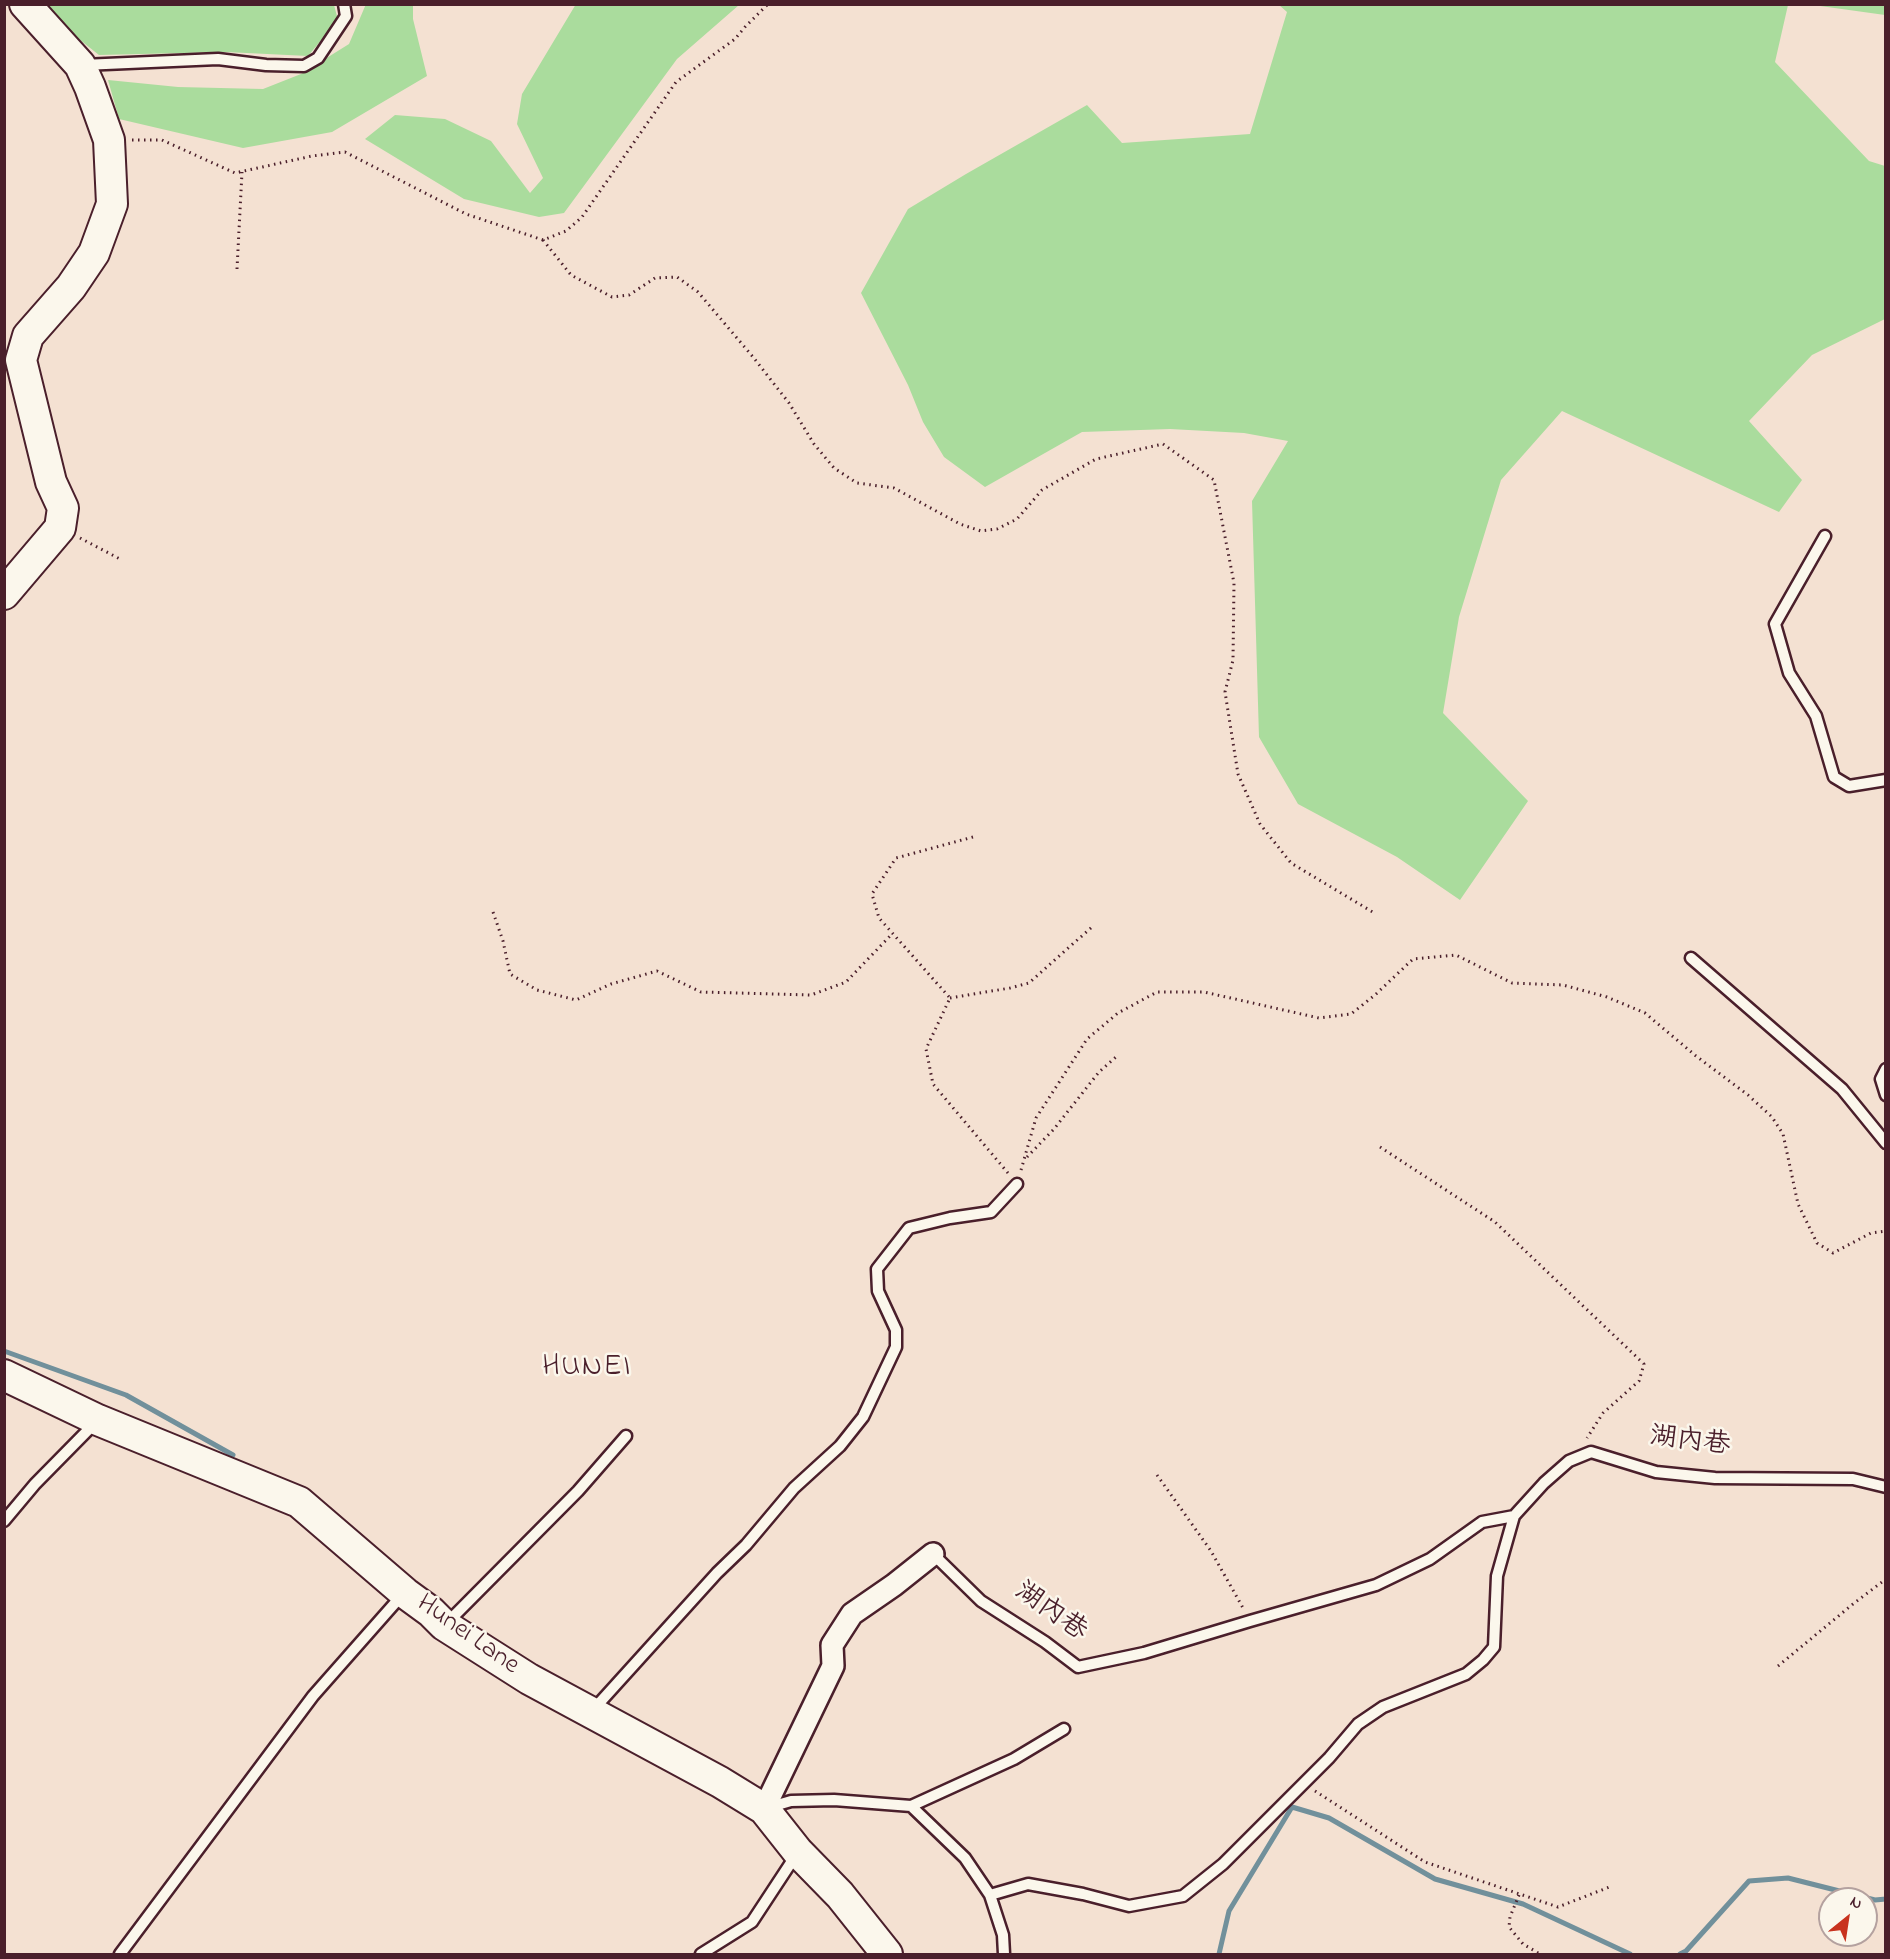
<!DOCTYPE html>
<html>
<head>
<meta charset="utf-8">
<style>
  body { margin:0 }
  #map { position:relative; width:1890px; height:1959px; overflow:hidden; background:#f4e1d2; font-family:"Indie Flower",sans-serif }
  canvas { display:block }
  .frame { position:absolute; inset:0; border:6px solid #4a1f2b; pointer-events:none }
  .north { position:absolute; left:1818px; top:1887px; width:60px; height:60px; box-sizing:border-box; background:#fbf7ec; border:2px solid #b4a19f; border-radius:50%; rotate:30deg; font-size:16px; font-weight:700; line-height:24px; text-align:center; color:#4a1f2b }
  .north::after { content:''; display:block; margin:auto; width:21px; height:27px; background:#c8321e; clip-path:polygon(50% 0,100% 100%,50% 72%,0 100%) }
</style>
</head>
<body>
<div id="map">
<canvas width="1890" height="1959"></canvas>
<div class="frame"></div>
<div class="north">N</div>
</div>
<script>
const context = document.querySelector('canvas').getContext('2d');
context.lineJoin = 'round';
function paint(path, color) { context.fillStyle = color; context.fill(path, 'evenodd'); }
const shape = rows => new Path2D(rows.map(r => 'M' + r).join(''));
function trace(path, color, width, dash) { context.strokeStyle = color; context.lineWidth = width; context.lineCap = dash ? 'butt' : 'round'; context.setLineDash(dash || []); context.stroke(path); }
function label(font, color, halo, rows, align = 'center') {
  context.font = font + ' "Indie Flower","LXGW WenKai TC",sans-serif'; context.lineWidth = 5; context.setLineDash([]); context.textBaseline = 'middle'; context.strokeStyle = halo; context.fillStyle = color; for (const [text, x, y, turn = 0] of rows) {
    context.save(); context.translate(x, y); context.rotate((+turn || 0) * Math.PI / 180); context.textAlign = isNaN(turn) ? turn : align; if (halo) context.strokeText(text, 0, 0); context.fillText(text, 0, 0); context.restore();
  }
}
paint(shape([
  [366,4,413,5,413,19,427,76,332,132,243,148,119,119,108,80,178,87,263,89,301,74,349,44],
  [576,4,739,5,677,59,564,213,539,217,464,199,365,139,395,115,445,119,491,141,530,193,543,178,517,124,522,94],
  [36,5,334,5,338,20,308,56,226,52,99,55],
  [1279,5,1788,5,1775,62,1869,161,1885,166,1885,319,1812,355,1749,421,1802,480,1779,512,1562,411,1501,480,1459,617,1443,713,1528,801,1460,900,1397,857,1298,804,1259,737,1252,501,1288,441,1244,433,1170,429,1082,432,985,487,944,457,923,422,908,385,861,293,908,209,966,174,1087,105,1122,143,1250,134,1287,12],
  [1813,5,1885,5,1885,15]
]), '#aadc9d');
trace(shape([
  [4,1351,126,1395,233,1455],
  [1219,1954,1229,1911,1292,1807,1329,1818,1435,1879,1523,1904,1630,1954],
  [1680,1954,1686,1951,1749,1881,1788,1878,1875,1900,1886,1899]
]), '#71909b', 5);
const lane = shape([
  [83,65,218,59,266,65,304,66,318,58,346,16,344,4],
  [1825,536,1775,624,1789,673,1816,716,1834,777,1849,786,1886,780],
  [1691,958,1842,1089,1886,1143],
  [1886,1069,1881,1079,1886,1095],
  [4,1521,35,1484,96,1422],
  [933,1554,981,1601,1045,1642,1078,1667,1144,1653,1250,1621,1376,1585,1430,1559,1482,1522,1514,1516],
  [446,1624,578,1491,626,1436],
  [593,1710,717,1573,746,1545,794,1488,840,1446,863,1417,896,1347,896,1330,878,1291,877,1269,909,1228,950,1218,991,1212,1017,1184],
  [911,1806,965,1858,990,1895,1003,1935,1004,1954],
  [767,1808,791,1801,834,1800,911,1806,1014,1759,1064,1729],
  [990,1895,1028,1884,1083,1894,1129,1906,1183,1896,1223,1864,1329,1758,1358,1724,1383,1707,1466,1674,1483,1660,1494,1647,1497,1576,1514,1516,1544,1483,1569,1461,1591,1452,1656,1472,1715,1478,1853,1479,1886,1487],
  [120,1954,313,1696,403,1594],
  [701,1954,752,1922,796,1855]
]);
const street = shape([
  [764,1809,833,1666,832,1645,852,1614,894,1585,933,1554]
]);
const secondary = shape([
  [4,594,60,528,63,508,51,482,21,360,28,336,71,287,94,253,112,204,109,140,90,87,80,65,25,4],
  [4,1375,98,1420,299,1502,405,1593,431,1612,444,1625,529,1679,720,1782,764,1809,798,1852,840,1895,887,1954]
]);
trace(lane, '#4a1f2b', 15);
trace(street, '#4a1f2b', 26);
trace(secondary, '#4a1f2b', 34);
trace(shape([
  [132,140,162,140,235,173,312,156,345,152,466,214,543,240,566,231,582,217,676,82,735,39,745,27,768,4],
  [543,240,571,275,612,297,629,295,655,278,677,277,698,292,753,357,789,403,814,444,834,468,857,483,894,488,960,524,981,531,997,529,1017,519,1042,490,1096,459,1163,444,1214,480,1234,583,1233,660,1225,692,1238,774,1260,824,1291,863,1376,914],
  [237,269,242,172],
  [80,538,120,559],
  [973,837,896,858,872,894,879,918,950,998,926,1049,933,1084,1008,1173],
  [493,912,503,941,510,974,537,990,576,1000,611,984,657,971,701,992,811,995,846,982,891,935],
  [950,998,1010,988,1029,983,1093,926],
  [1380,1147,1495,1222,1644,1364,1639,1381,1603,1413,1587,1438],
  [1027,1157,1054,1129,1099,1072,1116,1057],
  [1021,1170,1036,1118,1087,1039,1118,1013,1157,992,1204,992,1319,1018,1351,1014,1375,995,1413,959,1456,955,1512,983,1563,985,1607,997,1645,1013,1696,1056,1748,1095,1772,1117,1783,1134,1798,1204,1817,1243,1833,1253,1871,1233,1886,1231],
  [1157,1475,1211,1551,1243,1608],
  [1778,1666,1853,1604,1886,1579],
  [1315,1791,1425,1862,1558,1907,1612,1886],
  [1519,1895,1510,1917,1509,1927,1523,1944,1540,1954]
]), '#4a1f2b', 3, [1.5, 4.5]);
trace(lane, '#fbf7ec', 10);
trace(street, '#fbf7ec', 21);
trace(secondary, '#fbf7ec', 30);
label('27px', '#4a1f2b', '#fbf7ec', [
  ["湖內巷",1690,1443,7],
  ["湖內巷",1050,1613,35],
  ["Hunei Lane",467,1636,35]
]);
context.letterSpacing = '1.5px';
label('30px', '#4a1f2b', '#fbf7ec', [
  ["HUNEI",587,1369]
]);
context.letterSpacing = '0px';
</script>
</body>
</html>
